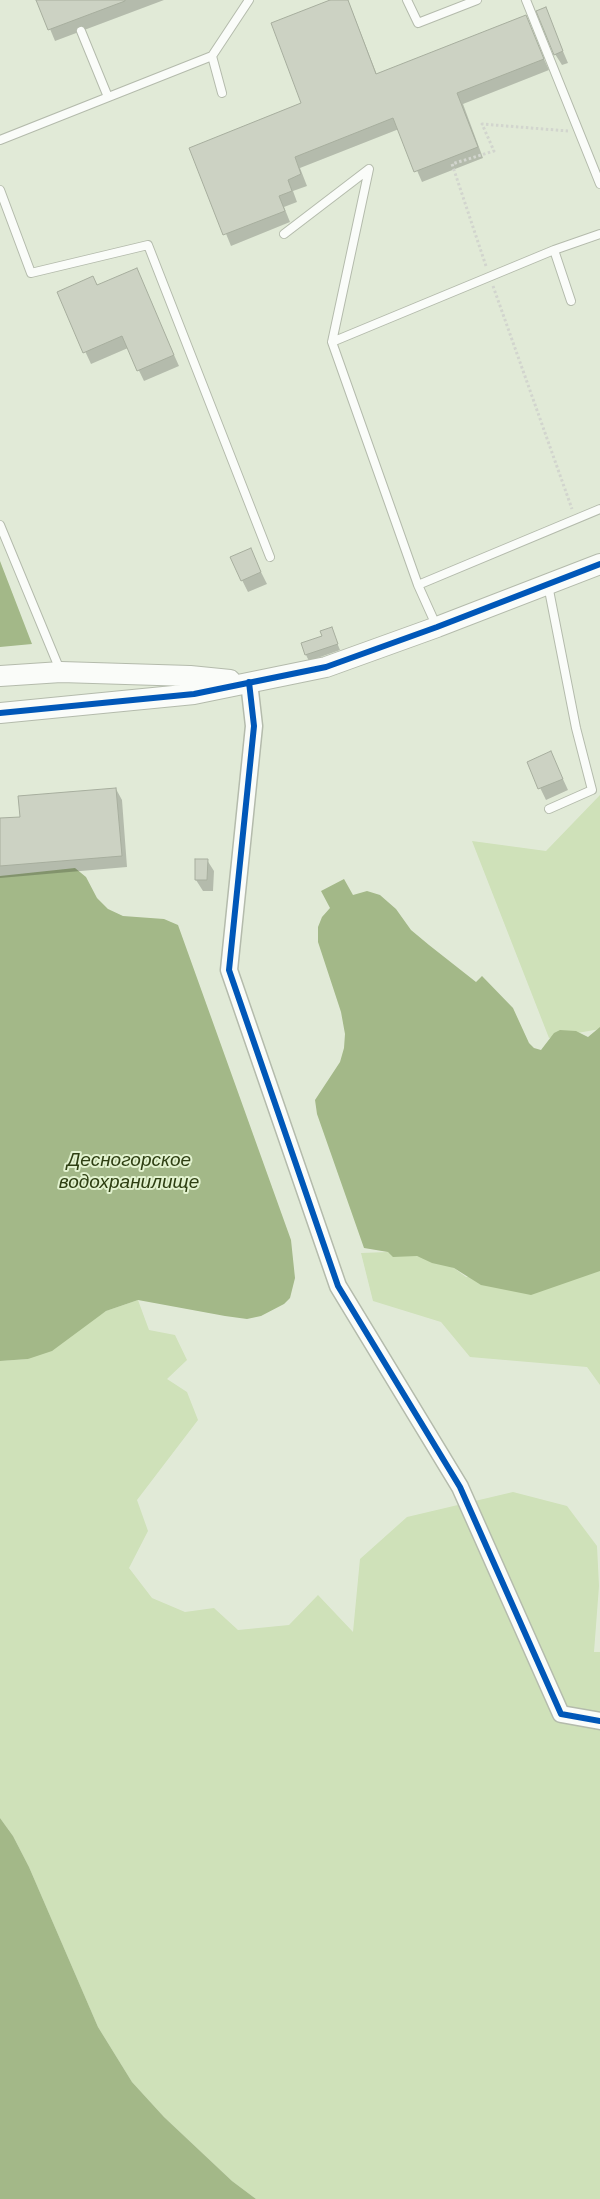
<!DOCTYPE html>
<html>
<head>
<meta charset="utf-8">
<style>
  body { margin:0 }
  canvas { display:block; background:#e1ead7 }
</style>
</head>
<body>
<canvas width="600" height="2199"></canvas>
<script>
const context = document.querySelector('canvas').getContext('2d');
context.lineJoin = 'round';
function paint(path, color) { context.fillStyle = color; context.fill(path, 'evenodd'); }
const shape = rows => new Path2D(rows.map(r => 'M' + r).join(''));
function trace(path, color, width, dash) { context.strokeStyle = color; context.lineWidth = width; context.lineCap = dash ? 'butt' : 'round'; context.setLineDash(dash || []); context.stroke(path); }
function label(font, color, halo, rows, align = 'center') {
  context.font = font + ' Barlow,sans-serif'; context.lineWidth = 4; context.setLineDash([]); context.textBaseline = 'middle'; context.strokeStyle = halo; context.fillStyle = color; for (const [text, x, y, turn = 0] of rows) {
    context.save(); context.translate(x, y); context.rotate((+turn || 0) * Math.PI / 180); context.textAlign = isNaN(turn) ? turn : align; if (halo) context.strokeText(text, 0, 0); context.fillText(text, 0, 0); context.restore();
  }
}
paint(shape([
  [600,795,600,1029,549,1038,472,841,546,851],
  [388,1252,430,1258,454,1268,466,1277,600,1260,600,1385,587,1367,470,1357,441,1322,373,1301,361,1253],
  [138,1300,149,1330,175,1335,187,1360,167,1379,187,1392,198,1420,137,1500,148,1531,129,1568,152,1598,185,1612,214,1608,238,1630,289,1625,318,1595,353,1632,360,1559,407,1517,513,1492,567,1506,597,1546,599,1586,594,1652,600,1652,600,2199,256,2199,232,2181,164,2117,132,2082,98,2027,29,1867,13,1836,0,1818,0,1361,28,1359,106,1311]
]), '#cfe1b9');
paint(shape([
  [0,561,32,644,0,647],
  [75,868,86,877,97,898,108,909,123,916,164,919,178,925,291,1240,295,1278,290,1298,284,1304,261,1316,247,1319,225,1316,138,1300,106,1311,52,1351,28,1359,0,1361,0,876],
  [344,879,353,895,367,891,380,895,396,909,411,930,429,945,476,982,482,976,513,1008,529,1043,534,1048,541,1050,554,1033,560,1030,576,1031,588,1037,600,1027,600,1271,531,1295,481,1285,454,1268,432,1263,417,1256,393,1257,388,1252,364,1248,317,1114,315,1100,340,1062,344,1048,345,1034,341,1012,318,942,318,927,322,917,330,908,321,891],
  [0,1818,13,1836,29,1867,98,2027,132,2082,164,2117,232,2181,256,2199,0,2199]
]), '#a3b888');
paint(shape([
  [38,0,164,0,55,41],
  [333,0,348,0,377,75,525,17,549,70,463,104,483,158,422,182,399,129,300,168,307,186,293,191,297,202,284,207,290,222,231,246,191,148,303,104],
  [545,9,568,63,562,65,555,54],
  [136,270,179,366,144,381,128,348,91,364,58,293,93,278,98,286],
  [250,550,267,584,248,592,242,580],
  [331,628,340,650,309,661,306,655],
  [551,753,568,790,546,800,528,763],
  [116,789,122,800,127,867,0,878,0,819,21,818],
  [196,860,207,860,214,871,213,891,203,891,196,880]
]), '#0003');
const building = shape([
  [36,0,125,0,125,1,48,30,36,0],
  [330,0,348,0,376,74,526,15,544,59,457,93,478,147,414,172,393,118,295,157,301,174,288,180,292,191,279,196,285,211,223,235,189,148,301,103,271,23,330,0],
  [546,7,563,51,554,55,536,11,546,7],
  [137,268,174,355,137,371,122,336,83,353,57,292,93,276,97,285,137,268],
  [251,548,261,572,241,581,230,557,251,548],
  [332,627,338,644,305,655,301,643,322,636,320,631,332,627],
  [551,751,563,779,538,789,527,762,551,751],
  [116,788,122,856,0,866,0,818,20,817,18,796,116,788],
  [195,859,208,859,207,880,195,880,195,859]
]);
paint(building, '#ccd2c3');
trace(building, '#a7ae9e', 1);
const service = shape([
  [407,0,418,23,477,0],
  [526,0,600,184],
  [81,31,108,97],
  [212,56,222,93],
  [0,140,212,56,249,0],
  [0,190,31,273,148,245,270,557],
  [284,234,369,169,332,342,418,585,436,625],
  [554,250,600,234],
  [332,342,554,250,571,301],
  [0,525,60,670],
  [418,585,600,509],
  [548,585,576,728,592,790,549,809]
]);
const minor = shape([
  [249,682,254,726,229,970,338,1286,460,1487,561,1714,600,1721]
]);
const tertiary = shape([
  [0,676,61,672,190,676,230,680],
  [0,713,194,694,326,667,437,627,600,564]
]);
trace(service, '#b4bbac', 10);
trace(minor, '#b4bbac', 19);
trace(tertiary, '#b4bbac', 22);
trace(shape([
  [486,266,452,164,494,151,482,124,568,131],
  [493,286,572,509]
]), '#d2d5ce', 3, [2.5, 2.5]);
trace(service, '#fafcf9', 8);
trace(minor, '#fafcf9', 16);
trace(tertiary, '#fafcf9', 20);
trace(shape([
  [249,682,254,726,229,970,338,1286,460,1487,561,1714,600,1721],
  [0,713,194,694,326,667,437,627,600,564]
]), '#0057b8', 6);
label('italic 19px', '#2e3f12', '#e2f2cf', [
  ["Десногорское",129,1160],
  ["водохранилище",129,1182]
]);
</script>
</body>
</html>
